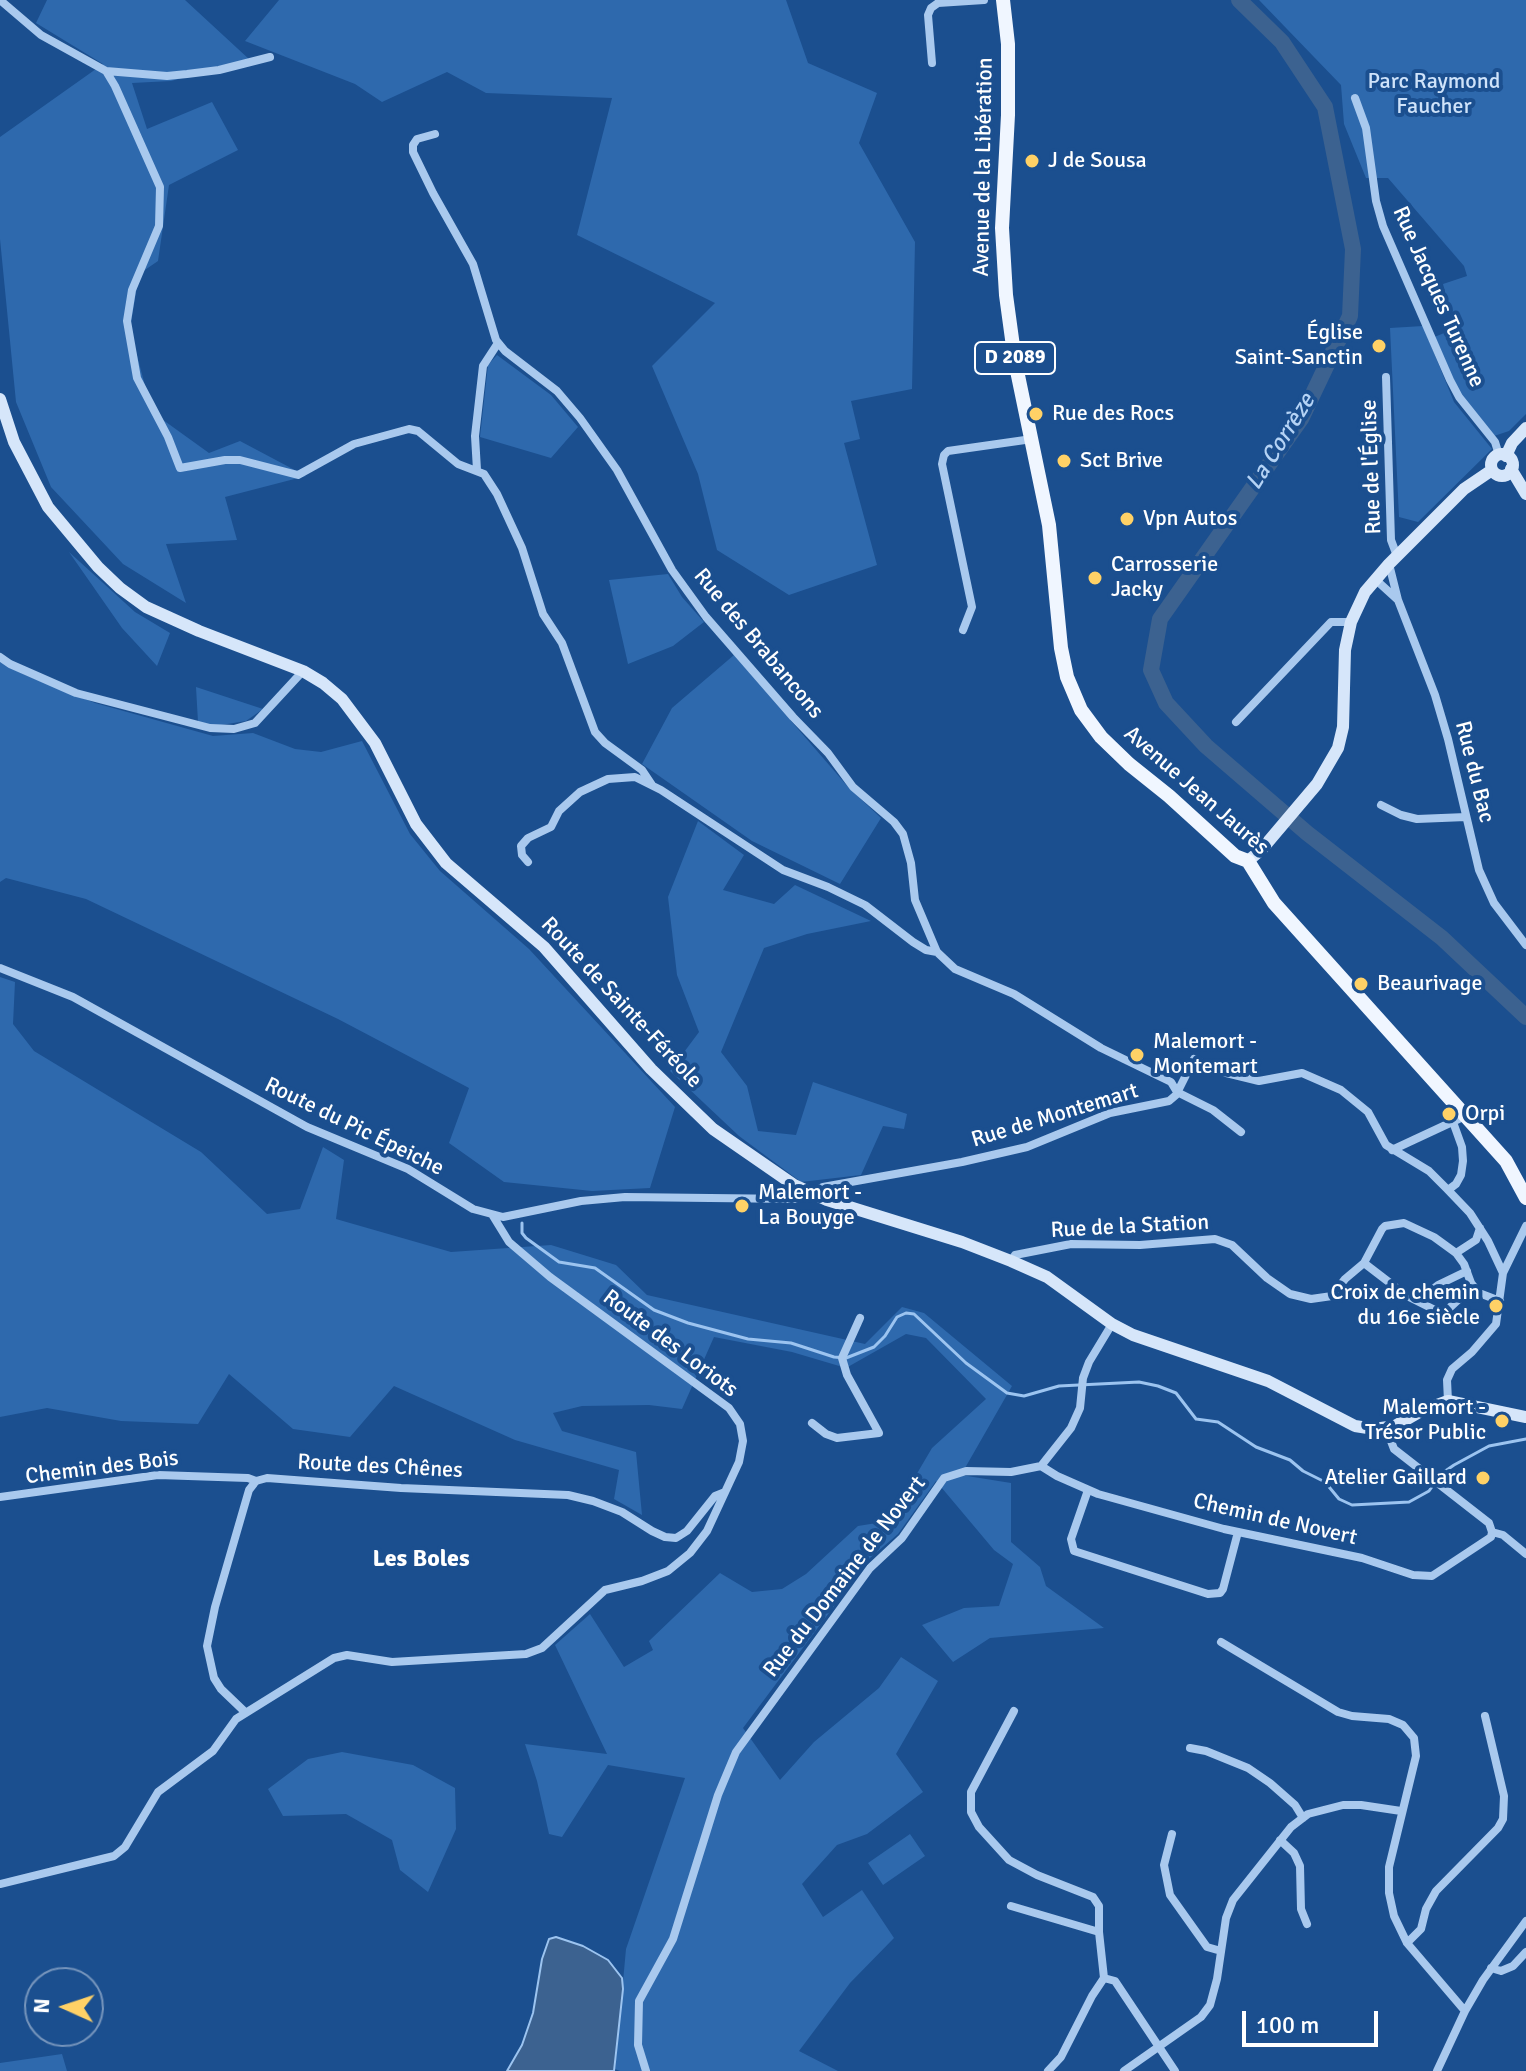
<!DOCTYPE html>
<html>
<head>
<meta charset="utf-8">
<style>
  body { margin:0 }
  #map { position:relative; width:1526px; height:2071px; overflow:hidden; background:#1b4f8f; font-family:Signika,sans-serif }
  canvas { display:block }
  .north { position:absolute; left:24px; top:1967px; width:80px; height:80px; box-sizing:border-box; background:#1b4f8f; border:2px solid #7695bc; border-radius:50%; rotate:273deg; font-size:22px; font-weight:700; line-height:32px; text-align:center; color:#fff }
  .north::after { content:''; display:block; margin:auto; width:28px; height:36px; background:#ffd166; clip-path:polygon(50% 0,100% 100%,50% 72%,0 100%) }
  .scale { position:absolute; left:1242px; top:2011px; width:136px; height:36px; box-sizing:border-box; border:4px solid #fff; border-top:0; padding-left:10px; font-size:24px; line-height:28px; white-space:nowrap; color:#fff; -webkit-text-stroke:6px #1b4f8f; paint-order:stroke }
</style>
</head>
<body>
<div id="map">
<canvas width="1526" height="2071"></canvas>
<div class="north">N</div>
<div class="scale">100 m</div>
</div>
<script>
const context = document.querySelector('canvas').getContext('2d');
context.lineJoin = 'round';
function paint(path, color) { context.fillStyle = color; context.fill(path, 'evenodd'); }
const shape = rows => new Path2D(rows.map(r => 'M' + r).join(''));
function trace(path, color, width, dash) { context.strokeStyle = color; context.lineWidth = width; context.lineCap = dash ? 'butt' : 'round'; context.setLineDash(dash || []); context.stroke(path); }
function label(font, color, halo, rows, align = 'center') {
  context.font = font + ' Signika,sans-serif'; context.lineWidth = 8; context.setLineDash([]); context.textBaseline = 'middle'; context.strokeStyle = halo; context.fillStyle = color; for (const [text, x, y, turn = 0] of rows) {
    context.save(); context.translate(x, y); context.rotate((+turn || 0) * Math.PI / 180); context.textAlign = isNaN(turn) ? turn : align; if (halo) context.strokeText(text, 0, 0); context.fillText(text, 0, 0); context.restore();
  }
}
paint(shape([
  [47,0,185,0,250,60,171,81,132,83,147,129,212,102,238,150,169,185,158,261,139,274,130,329,152,412,209,453,240,441,306,476,225,497,237,540,166,544,186,603,123,564,51,487,16,402,0,239,0,137,103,64,36,23],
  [279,0,786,0,808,63,877,93,859,143,915,242,912,389,851,401,860,439,844,443,877,565,789,595,717,550,698,474,652,366,715,303,577,235,612,98,486,93,447,72,382,102,355,84,245,41],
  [1259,0,1526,0,1526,414,1509,431,1491,437,1459,397,1432,338,1454,329,1443,284,1467,276,1464,266,1388,178,1366,178,1344,124,1341,85],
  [1423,326,1454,402,1492,449,1418,522,1399,517,1390,328],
  [497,355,551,395,578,427,551,458,480,437,488,365],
  [69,552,135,612,170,633,157,666,122,628],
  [668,574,682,597,704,622,673,646,628,664,609,580],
  [734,655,849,788,881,818,840,884,752,841,642,764,672,708],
  [0,662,25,675,95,703,213,736,253,733,295,749,321,752,362,741,410,834,440,871,529,949,675,1107,650,1188,592,1191,504,1182,449,1143,469,1088,338,1019,86,899,6,878,0,882],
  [196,687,263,709,246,721,215,726,198,722],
  [698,821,744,855,723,890,774,904,795,885,871,921,807,934,764,948,721,1052,747,1086,758,1131,796,1135,813,1082,907,1114,904,1129,883,1126,861,1175,801,1182,739,1136,670,1071,699,1032,677,975,668,897],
  [0,977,15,982,13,1024,34,1051,201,1152,267,1214,300,1209,323,1147,344,1160,336,1219,451,1252,551,1245,616,1265,647,1295,865,1344,902,1307,924,1313,1012,1386,961,1475,1011,1483,1011,1542,1040,1567,1046,1586,1104,1628,990,1638,953,1662,922,1625,964,1608,999,1606,1013,1564,994,1550,936,1481,898,1534,870,1558,743,1728,780,1780,814,1742,879,1688,901,1657,938,1681,896,1754,923,1792,867,1834,837,1845,802,1884,823,1917,862,1890,894,1938,850,1983,799,2051,838,2071,620,2071,615,2069,626,1949,685,1778,608,1765,562,1837,549,1834,537,1781,525,1744,607,1754,555,1645,590,1614,624,1667,653,1650,649,1641,720,1573,752,1592,782,1589,806,1574,858,1526,889,1521,932,1448,986,1399,926,1338,906,1334,846,1368,792,1352,714,1337,682,1409,649,1405,582,1406,553,1413,562,1431,636,1452,642,1515,614,1499,619,1470,515,1440,394,1386,350,1437,293,1429,229,1374,198,1424,121,1421,47,1408,0,1417],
  [342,1752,413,1765,455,1788,456,1829,428,1892,400,1870,392,1840,346,1814,283,1816,268,1789,308,1759],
  [910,1834,925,1856,883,1885,868,1863],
  [62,2054,67,2071,0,2071,0,2063]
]), '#2e69ad');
const water = shape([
  [556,1937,583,1946,608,1960,622,1978,623,1989,614,2071,507,2071,522,2045,533,2013,542,1959,549,1939,556,1937]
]);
paint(water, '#3c6290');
trace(water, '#9cc4f0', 2);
trace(shape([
  [522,1223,522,1233,526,1238,559,1262,595,1268,654,1310,688,1323,748,1339,791,1343,834,1357,846,1358,874,1347,885,1336,897,1317,906,1313,914,1314,966,1363,1007,1393,1024,1396,1059,1386,1139,1382,1158,1386,1176,1393,1196,1419,1218,1422,1256,1447,1290,1460,1303,1471,1325,1482,1339,1499,1352,1505,1409,1502,1429,1491,1441,1474,1454,1465,1489,1446,1526,1439]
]), '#9cc4f0', 3);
trace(shape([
  [1239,0,1282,42,1325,107,1353,249,1350,316,1301,419,1160,619,1151,670,1166,703,1206,746,1307,833,1442,938,1526,1017]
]), '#3c6290', 16);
trace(shape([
  [0,0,41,35,106,71],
  [270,57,219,70,187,74,167,76,106,71,115,86,160,187,159,226,132,290,127,321,137,378,168,437,180,468,225,460,240,460,298,475,354,444,409,429,418,431,458,464,484,474,497,494,522,548,543,614,562,643,595,732,605,743,642,770,652,785],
  [932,63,928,15,931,8,938,3,984,0],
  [1355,98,1366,128,1376,201,1383,226,1450,380,1459,397,1495,442,1499,455],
  [435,134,417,139,413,145,413,152,433,193,473,264,496,340,505,351,557,391,580,418,617,470,672,570,706,617,793,717,828,753,853,787,894,822,903,834,911,863,915,900,937,952,955,969,1014,994,1101,1048,1171,1082,1177,1092,1213,1110,1241,1132],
  [1386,377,1391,540,1397,556],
  [477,470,475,436,483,366,498,343],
  [1376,580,1398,600,1389,564],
  [1398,600,1435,695,1448,739,1479,870,1494,903,1526,945],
  [963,630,972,607,942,464,944,455,948,451,1032,439],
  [0,657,10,664,76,693,210,728,234,729,255,723,303,671],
  [1236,722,1331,622,1351,622],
  [1381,805,1401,815,1417,819,1466,817],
  [528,862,522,855,521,846,528,838,551,827,559,811,580,792,608,779,635,777,661,790,783,870,828,887,865,905,913,942,926,950,937,952],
  [0,968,73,997,307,1127,408,1169,473,1209,503,1217,581,1201,625,1197,795,1199,823,1187,962,1162,1027,1147,1110,1113,1169,1101,1176,1095,1194,1059,1218,1071,1259,1081,1302,1073,1341,1090,1368,1112,1386,1145,1429,1171,1448,1190,1470,1213,1488,1241,1503,1273],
  [1392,1150,1465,1116],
  [1448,1190,1456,1184,1461,1175,1463,1161,1462,1147,1453,1122],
  [1456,1253,1476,1240,1480,1228],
  [1011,1261,1015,1255,1071,1244,1140,1245,1215,1239,1232,1245,1267,1278,1290,1294,1311,1299,1332,1296,1345,1279,1364,1263,1382,1229,1385,1226,1404,1223,1434,1237,1456,1253,1464,1264,1471,1283,1479,1293,1500,1301],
  [1364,1263,1407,1296,1435,1310,1445,1312,1473,1286],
  [1418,1301,1438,1285,1467,1271],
  [1448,1401,1447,1380,1452,1369,1472,1352,1496,1324,1503,1273,1526,1226],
  [812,1423,826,1434,837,1438,879,1433,847,1375,842,1358,860,1318],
  [1386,1428,1394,1449,1489,1523,1492,1532,1503,1535,1526,1554],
  [1041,1466,1057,1476,1098,1494,1224,1529,1362,1558,1413,1575,1432,1576,1491,1537,1492,1532],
  [1088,1490,1071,1539,1074,1551,1208,1594,1220,1593,1223,1589,1238,1532],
  [0,1497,158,1475,248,1478,256,1481],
  [1221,1642,1338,1712,1352,1716,1389,1719,1403,1725,1414,1738,1416,1756,1389,1867,1389,1893,1394,1916,1407,1943,1465,2011],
  [1014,1711,971,1792,971,1812,979,1827,1009,1860,1037,1875,1093,1897,1099,1906,1099,1932],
  [245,1712,221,1689,214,1678,207,1646,215,1607,249,1490,256,1481,267,1478,401,1488,568,1495,593,1501,622,1512,652,1531,665,1537,676,1538,687,1531,715,1496,725,1492],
  [1190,1748,1206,1751,1248,1768,1270,1783,1295,1805,1303,1818],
  [1172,1834,1164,1865,1170,1895,1207,1947,1221,1951],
  [1280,1840,1294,1853,1300,1866,1301,1909,1307,1924],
  [0,1884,114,1856,125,1847,158,1792,213,1751,236,1719,334,1658,347,1655,392,1662,526,1654,542,1648,605,1590,642,1581,668,1571,690,1553,707,1531,739,1462,743,1441,740,1424,729,1408,550,1277,509,1242,493,1216],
  [1011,1906,1099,1932,1104,1978,1092,1996,1061,2057,1048,2071],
  [1407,1943,1421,1929,1426,1909,1436,1891,1498,1828,1503,1819,1504,1796,1485,1716],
  [1491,1968,1501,1971,1513,1966,1526,1952],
  [1104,1978,1115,1981,1175,2071],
  [646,2071,638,2045,639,2001,673,1939,718,1795,736,1752,870,1568,902,1538,944,1478,966,1471,1011,1472,1041,1466,1071,1428,1080,1408,1083,1378,1089,1362,1112,1324],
  [1124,2071,1201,2017,1210,2005,1217,1979,1226,1918,1233,1900,1291,1827,1308,1814,1343,1805,1361,1805,1401,1811],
  [1437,2071,1465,2011,1483,1980,1526,1921]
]), '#a9c9ee', 8);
trace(shape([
  [0,399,14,442,48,507,98,567,120,588,146,607,199,631,303,671,323,683,342,699,375,743,416,824,446,863,544,947,651,1069,713,1129,794,1185,827,1200,962,1242,1011,1261,1047,1277,1112,1324,1133,1335,1268,1381,1355,1426,1374,1429,1395,1426,1421,1411,1448,1401,1526,1417],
  '1491 465a11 11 0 1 1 22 0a11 11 0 1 1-22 0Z',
  [1506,456,1512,443,1526,428],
  [1511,469,1526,494],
  [1248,861,1262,849,1317,784,1338,748,1343,727,1345,650,1351,622,1365,592,1389,564,1464,489,1492,470]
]), '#d6e6fa', 12);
trace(shape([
  [1003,0,1008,44,1008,115,1002,228,1006,295,1015,361,1049,525,1061,648,1067,677,1081,710,1101,737,1129,764,1169,796,1235,856,1248,861,1274,903,1506,1161,1526,1198]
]), '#f0f6ff', 14);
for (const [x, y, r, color] of [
  [1032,161,8,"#ffd166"],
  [1379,346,8,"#ffd166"],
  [1036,414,8,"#ffd166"],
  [1064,461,8,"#ffd166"],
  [1127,519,8,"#ffd166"],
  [1095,578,8,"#ffd166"],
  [1361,984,8,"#ffd166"],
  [1137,1055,8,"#ffd166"],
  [1449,1114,8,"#ffd166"],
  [742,1206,8,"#ffd166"],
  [1496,1306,8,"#ffd166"],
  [1502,1421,8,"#ffd166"],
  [1483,1478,8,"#ffd166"]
]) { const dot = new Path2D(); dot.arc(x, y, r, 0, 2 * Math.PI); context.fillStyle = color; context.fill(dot); trace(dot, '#1b4f8f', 3); }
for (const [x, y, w] of [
  [1015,358,80]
]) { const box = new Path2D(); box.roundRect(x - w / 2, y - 16, w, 32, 6); context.fillStyle = '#1b4f8f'; context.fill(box); trace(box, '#fff', 2); }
label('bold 20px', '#fff', null, [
  ["D 2089",1015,358]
]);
label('22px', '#cfe3fa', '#1b4f8f', [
  ["Parc Raymond",1434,82],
  ["Faucher",1434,107]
]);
label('22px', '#fff', '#1b4f8f', [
  ["J de Sousa",1048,161],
  ["Église",1363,333,"right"],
  ["Saint-Sanctin",1363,358,"right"],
  ["Rue des Rocs",1052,414],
  ["Sct Brive",1080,461],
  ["Vpn Autos",1143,519],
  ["Carrosserie",1111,565],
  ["Jacky",1111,590],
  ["Beaurivage",1377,984],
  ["Malemort -",1153,1042],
  ["Montemart",1153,1067],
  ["Orpi",1465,1114],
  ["Malemort -",758,1193],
  ["La Bouyge",758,1218],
  ["Croix de chemin",1480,1293,"right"],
  ["du 16e siècle",1480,1318,"right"],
  ["Malemort -",1486,1408,"right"],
  ["Trésor Public",1486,1433,"right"],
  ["Atelier Gaillard",1467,1478,"right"]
], 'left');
label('22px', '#fff', '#1b4f8f', [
  ["Avenue de la Libération",984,167,-89],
  ["Rue Jacques Turenne",1438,297,66],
  ["Rue de l'Église",1372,467,-92],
  ["Rue des Brabancons",758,644,50],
  ["Rue du Bac",1474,772,76],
  ["Avenue Jean Jaurès",1196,791,41],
  ["Route de Sainte-Féréole",621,1003,47],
  ["Rue de Montemart",1055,1116,-17],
  ["Route du Pic Épeiche",354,1127,26],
  ["Rue de la Station",1130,1227,-3],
  ["Route des Loriots",670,1344,37],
  ["Route des Chênes",380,1467,3],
  ["Chemin des Bois",102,1468,-7],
  ["Chemin de Novert",1275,1520,13],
  ["Rue du Domaine de Novert",845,1577,-52]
]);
label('italic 24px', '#b5d3f5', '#1b4f8f', [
  ["La Corrèze",1281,442,-58]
]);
label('bold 24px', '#fff', '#1b4f8f', [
  ["Les Boles",421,1560]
]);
</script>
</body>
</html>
